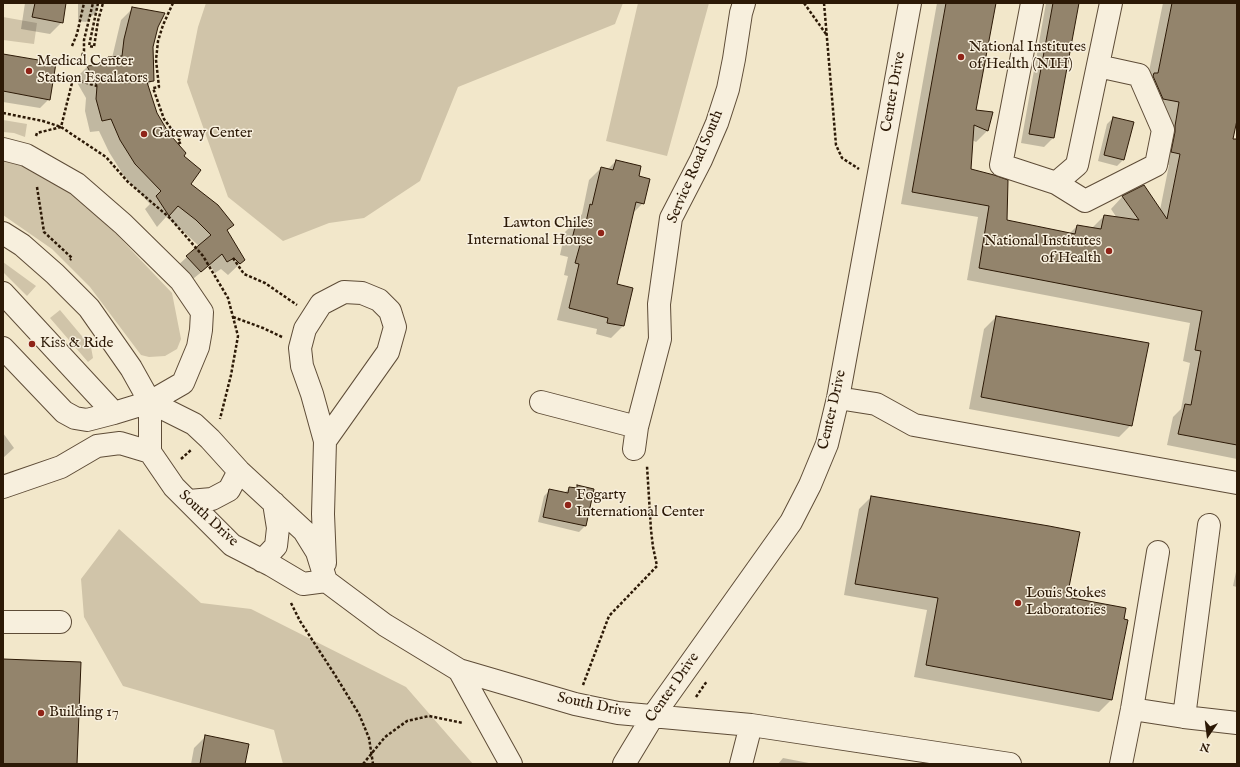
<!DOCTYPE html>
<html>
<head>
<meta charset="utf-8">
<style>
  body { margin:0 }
  #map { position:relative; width:1240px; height:767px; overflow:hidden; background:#f2e7ca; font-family:"IM FELL English",serif }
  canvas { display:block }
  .frame { position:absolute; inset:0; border:4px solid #2c1906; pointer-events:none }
  .north { position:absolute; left:1188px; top:715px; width:40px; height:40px; -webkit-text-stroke:3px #f7efdd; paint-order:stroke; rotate:194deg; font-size:11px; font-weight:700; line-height:16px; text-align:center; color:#2c1906 }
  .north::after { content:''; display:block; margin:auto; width:14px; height:18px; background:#2c1906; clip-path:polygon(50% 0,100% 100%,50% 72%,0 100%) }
</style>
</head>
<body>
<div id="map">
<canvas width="1240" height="767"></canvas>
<div class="frame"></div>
<div class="north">N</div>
</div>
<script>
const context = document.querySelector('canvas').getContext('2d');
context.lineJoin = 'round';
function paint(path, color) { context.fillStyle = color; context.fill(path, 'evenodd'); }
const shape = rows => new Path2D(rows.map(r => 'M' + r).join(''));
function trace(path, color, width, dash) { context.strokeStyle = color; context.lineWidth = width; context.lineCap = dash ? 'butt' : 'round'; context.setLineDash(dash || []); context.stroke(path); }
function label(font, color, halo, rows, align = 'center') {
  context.font = font + ' "IM FELL English",serif'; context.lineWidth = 3; context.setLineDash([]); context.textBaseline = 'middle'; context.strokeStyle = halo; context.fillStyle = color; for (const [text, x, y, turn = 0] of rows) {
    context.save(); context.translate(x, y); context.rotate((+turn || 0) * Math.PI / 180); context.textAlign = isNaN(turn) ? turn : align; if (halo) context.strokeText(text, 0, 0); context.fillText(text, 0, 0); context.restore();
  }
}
paint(shape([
  [206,3,623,3,615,24,458,87,420,181,364,218,329,223,283,241,228,197,187,82,198,27],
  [638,3,709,3,667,156,606,141],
  [3,17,37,23,34,44,3,40],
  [3,120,27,124,25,137,14,133,3,132],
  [3,157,32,165,74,195,116,234,172,293,181,339,177,349,165,356,149,357,141,355,90,287,52,249,3,215],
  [3,262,36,286,27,296,3,272],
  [60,310,91,347,93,358,88,362,50,318],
  [119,529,201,603,251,609,406,687,473,764,283,764,274,730,123,686,84,617,81,579]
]), '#d0c4a9');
paint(shape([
  [25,3,65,3,62,22,50,34,21,29],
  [78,3,99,3,98,10,86,22,78,21],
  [937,3,995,3,975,111,988,130,976,142,972,140,970,170,1006,221,1069,234,1077,226,1092,228,1104,216,1117,218,1111,209,1122,197,1144,186,1160,210,1169,165,1160,164,1147,81,1163,3,1237,3,1237,115,1232,140,1237,140,1237,459,1167,445,1173,417,1181,409,1190,363,1183,361,1190,323,967,280,978,217,901,204],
  [1046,3,1077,3,1053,138,1044,147,1021,143],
  [133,8,157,27,152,47,153,80,147,86,156,113,183,156,190,185,233,225,226,231,244,260,228,275,221,269,215,273,210,265,188,283,175,268,199,246,184,232,166,217,157,227,145,209,150,204,124,176,109,152,99,131,90,132,85,111,86,98,75,79,87,67,101,66,108,58,112,58,121,20],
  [3,55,49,99,40,108,3,102],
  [1113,118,1132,123,1123,160,1117,166,1098,161,1107,124],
  [616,161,638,177,643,203,632,214,616,285,632,288,623,326,611,338,596,334,597,329,557,320,568,276,564,275,568,257,560,255,565,232,577,220,582,214,589,180,601,168,608,169],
  [996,317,1131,425,1119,437,969,409,984,329],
  [3,433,14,448,3,458],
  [578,486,585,526,579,532,538,522,544,496,550,490,564,493,570,488,575,489],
  [871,497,1066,598,1127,621,1111,700,1099,712,914,677,927,610,844,595,859,509],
  [1237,567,1237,587,1233,586],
  [206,736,244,764,191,764,194,748],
  [783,758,814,764,778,764]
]), '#0003');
const building = shape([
  [35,3,66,3,63,23,32,17,35,3],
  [946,3,996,3,976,110,993,112,988,131,974,125,971,169,994,175,1008,180,1007,220,1075,234,1077,225,1101,229,1104,215,1139,220,1122,196,1144,185,1167,219,1180,154,1171,152,1175,132,1175,126,1179,102,1163,99,1153,76,1154,73,1158,73,1172,3,1237,3,1237,120,1233,139,1237,139,1237,445,1178,434,1185,404,1191,405,1201,351,1195,350,1202,311,979,268,989,206,912,192,946,3],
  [1053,3,1079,3,1054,138,1029,134,1053,3],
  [132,7,165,13,158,27,153,47,154,81,147,82,157,113,167,130,173,138,186,153,184,156,201,170,191,184,218,205,234,225,227,230,245,260,240,264,234,258,227,262,222,254,201,272,186,256,211,235,196,220,178,206,169,216,156,196,161,191,135,164,120,140,111,119,102,121,96,99,97,86,87,66,108,64,108,57,122,56,124,39,132,7],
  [3,54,56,63,50,100,3,91,3,54],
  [1113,117,1134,122,1124,160,1104,155,1113,117],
  [616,160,641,166,639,176,650,179,644,204,636,202,617,284,633,288,624,326,607,323,608,318,569,308,579,264,575,263,580,245,571,243,577,219,586,222,590,204,592,205,601,167,613,170,616,160],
  [996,316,1149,343,1132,426,981,397,996,316],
  [577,485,594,489,586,526,543,517,549,489,568,493,569,487,577,488,577,485],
  [871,496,1049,526,1080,532,1067,597,1126,608,1124,619,1128,620,1112,700,926,665,938,598,855,584,871,496],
  [3,659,81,662,77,764,3,764,3,659],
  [205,735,249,744,245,764,200,764,205,735]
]);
paint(building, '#93846c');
trace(building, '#2c1906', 1);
const minor = shape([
  [1032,3,1001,165,1056,183,1077,165,1111,3],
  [3,149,26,155,77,184,123,224,181,281,202,312,201,330,198,347,183,383,150,402,114,413,3,293],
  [1056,183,1085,201,1156,165,1163,130,1139,75,1098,66],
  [3,233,22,245,55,274,89,308,131,368,150,402,150,452,174,487,232,545,271,565,303,584,326,581],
  [3,348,64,412,75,418,87,420,114,413],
  [838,398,876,404,914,425,1237,483],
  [150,402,194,424,210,439,239,471,304,531,317,552,326,581,385,625,459,670,575,704,618,713,751,725,1010,764],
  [541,402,637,427],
  [325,441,388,352,395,327,390,311,379,300,362,293,344,292,321,304,305,329,300,348,302,366,312,394,325,441,323,514,325,563],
  [634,449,637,427,660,339,659,304,671,218,701,160,717,123,728,89,734,59,741,13,744,3],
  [3,487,61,467,97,446,120,443,150,452],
  [189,501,212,499,229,490,239,471],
  [1209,525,1184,717,1237,723],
  [262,561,276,546,278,528,274,503],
  [3,622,60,622],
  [459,670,511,764],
  [1132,709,1184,717],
  [624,764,653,716,791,522,810,485,827,444,838,398,910,3],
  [741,764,751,725],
  [1121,764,1132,709,1158,552]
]);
trace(minor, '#5e4c37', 24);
trace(shape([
  [98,3,89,46,94,47,98,21,103,3],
  [173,3,163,25,158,41,156,60,159,87,153,88,164,119,181,142,178,144],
  [804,3,826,34],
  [824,3,836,145,842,158,859,169],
  [72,46,77,34,84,3],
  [78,65,84,51,84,40,93,3],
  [54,80,73,79],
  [3,113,43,121,61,127,106,157,128,182,170,218,203,256,228,298,238,336,231,375,220,419],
  [36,136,37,133,61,127,73,79,97,86],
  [37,187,44,232,72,258,70,260],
  [233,258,244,274,265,283,297,305],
  [233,317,263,328,282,337],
  [181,459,191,450],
  [291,603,300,621,335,675,359,714,369,738,373,764],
  [583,685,609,616,657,566,653,547,651,530,647,466],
  [696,697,707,681],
  [363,764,385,737,407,721,429,716,463,723]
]), '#2c1906', 2.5, [3, 2]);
trace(minor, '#f7efdd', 22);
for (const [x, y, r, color] of [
  [961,57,4,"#8f2418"],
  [29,71,4,"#8f2418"],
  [144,134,4,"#8f2418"],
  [601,233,4,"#8f2418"],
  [1109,251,4,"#8f2418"],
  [32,344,4,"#8f2418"],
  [568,505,4,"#8f2418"],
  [1018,603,4,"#8f2418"],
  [41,713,4,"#8f2418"]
]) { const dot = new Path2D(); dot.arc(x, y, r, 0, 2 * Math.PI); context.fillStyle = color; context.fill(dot); trace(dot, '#f7efdd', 1.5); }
label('15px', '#2c1906', '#f7efdd', [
  ["National Institutes",969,48],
  ["of Health (NIH)",969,65],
  ["Medical Center",37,62],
  ["Station Escalators",37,79],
  ["Gateway Center",152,134],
  ["Lawton Chiles",593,224,"right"],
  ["International House",593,241,"right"],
  ["National Institutes",1101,242,"right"],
  ["of Health",1101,259,"right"],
  ["Kiss & Ride",40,344],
  ["Fogarty",576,496],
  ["International Center",576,513],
  ["Louis Stokes",1026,594],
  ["Laboratories",1026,611],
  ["Building 17",49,713]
], 'left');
label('15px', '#2c1906', '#f7efdd', [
  ["Center Drive",894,92,-80],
  ["Service Road South",696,167,-67],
  ["Center Drive",833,410,-77],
  ["South Drive",208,519,43],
  ["Center Drive",673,688,-55],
  ["South Drive",594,706,12]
]);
</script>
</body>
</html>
